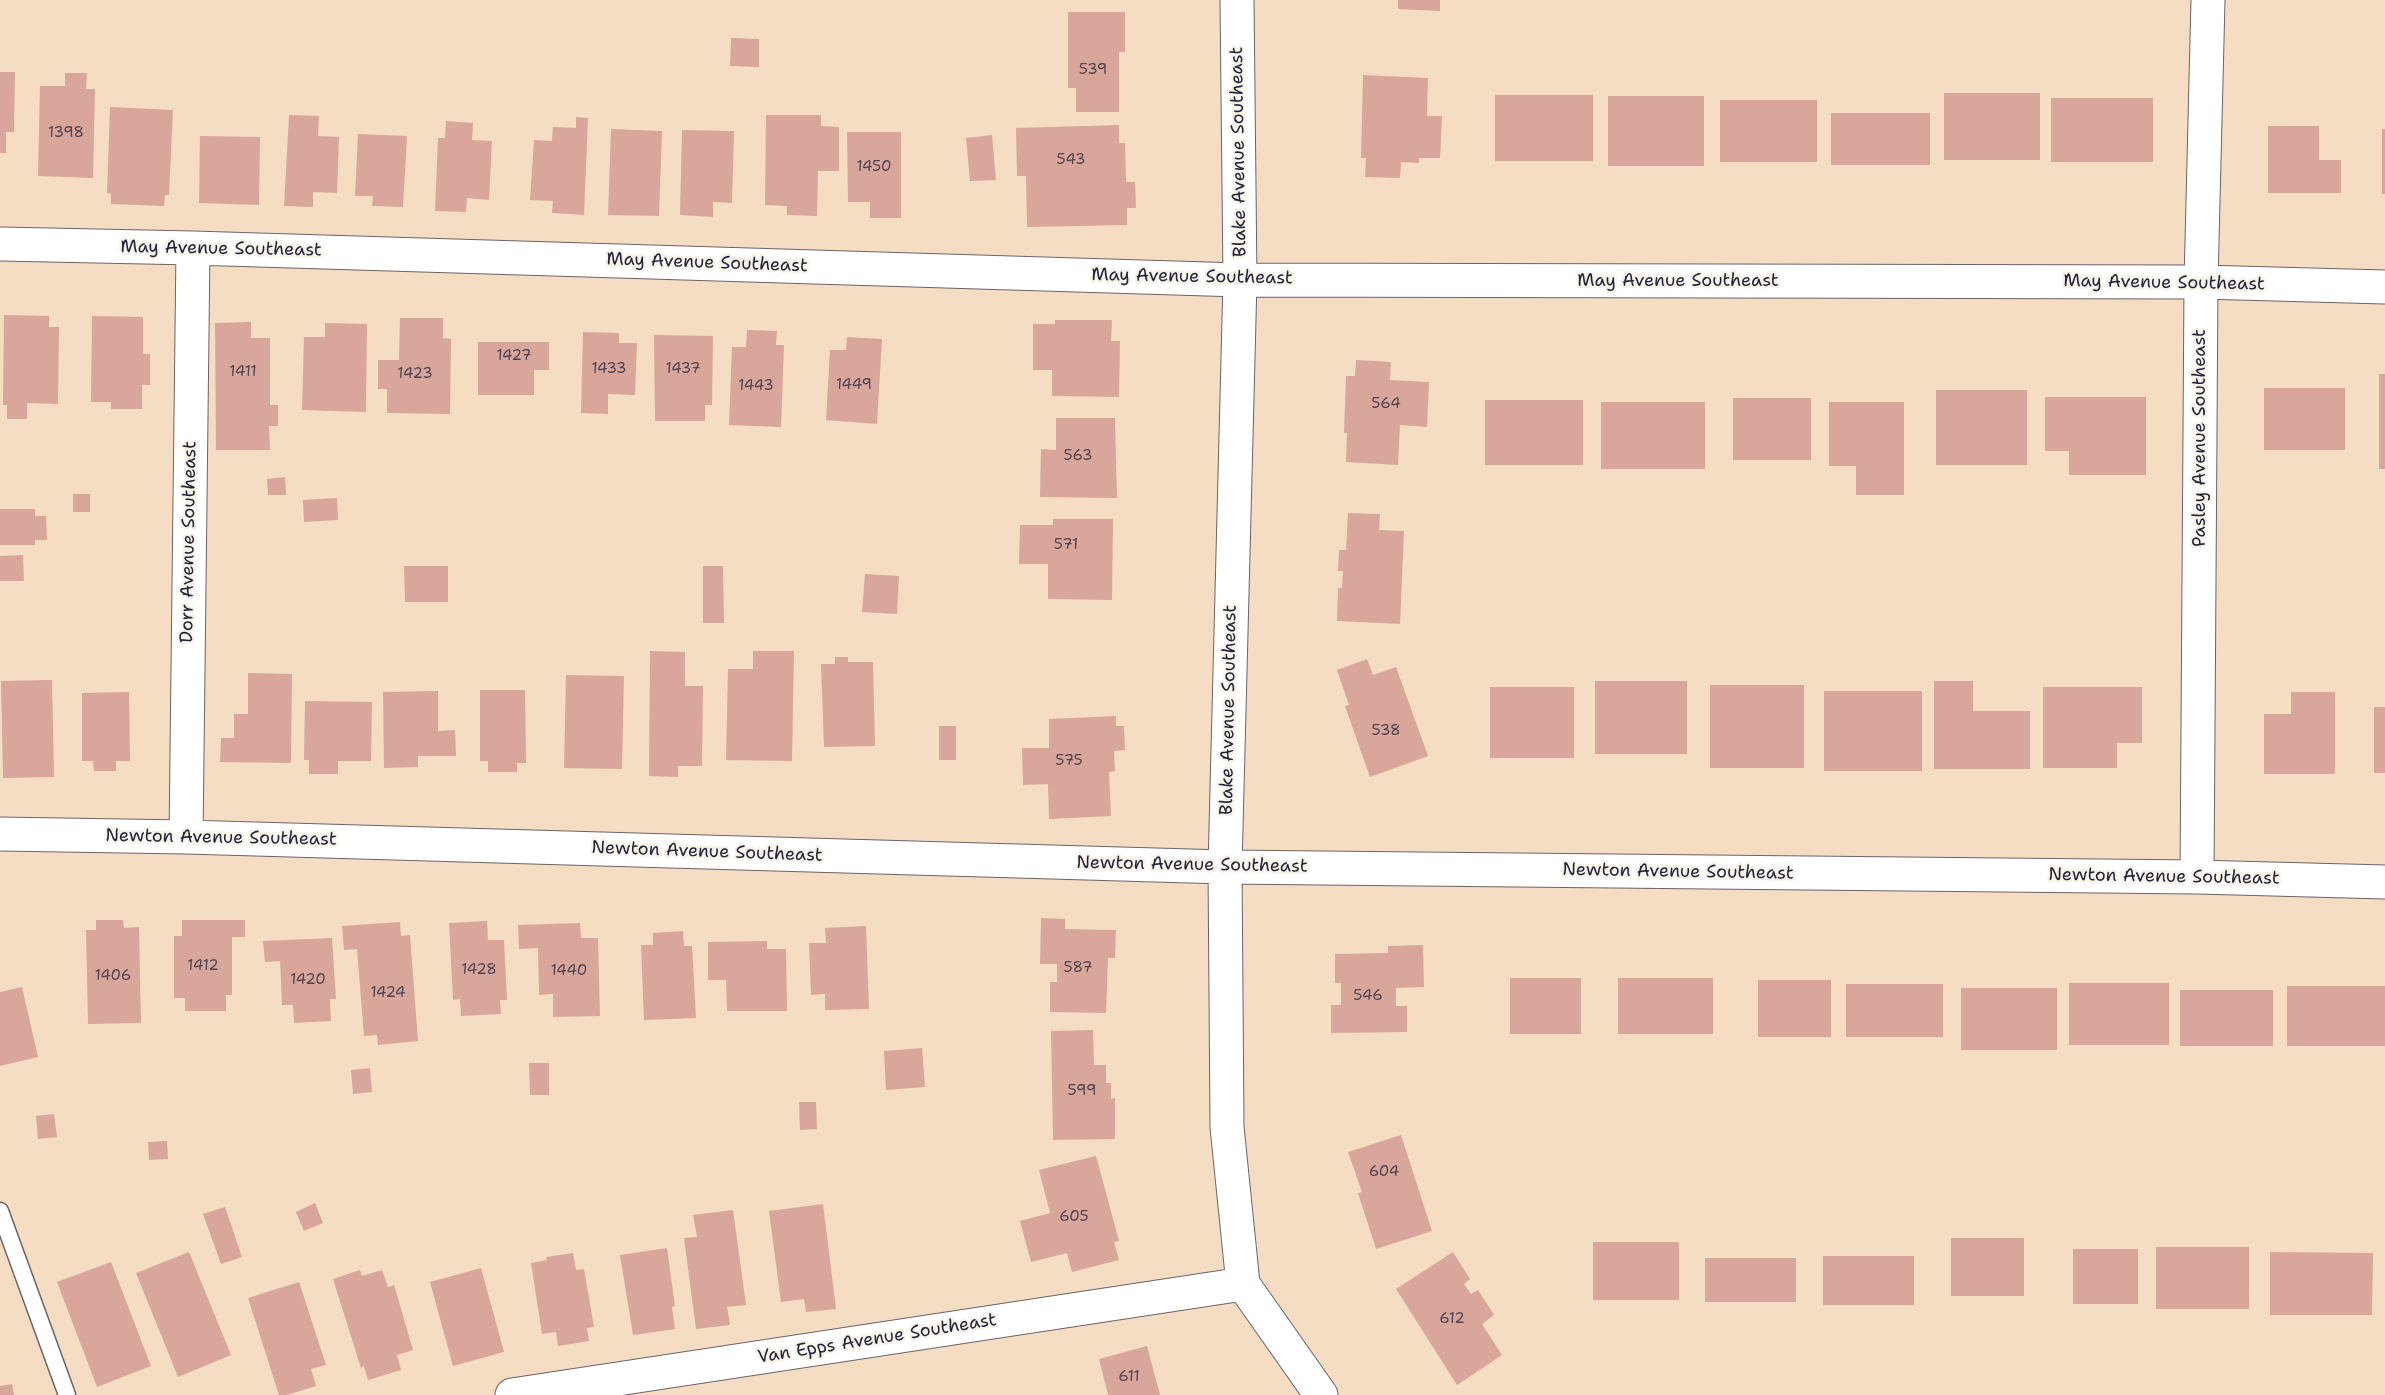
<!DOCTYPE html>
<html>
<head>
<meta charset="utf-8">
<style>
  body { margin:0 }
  canvas { display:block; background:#f4ddc2 }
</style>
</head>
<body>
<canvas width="2385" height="1395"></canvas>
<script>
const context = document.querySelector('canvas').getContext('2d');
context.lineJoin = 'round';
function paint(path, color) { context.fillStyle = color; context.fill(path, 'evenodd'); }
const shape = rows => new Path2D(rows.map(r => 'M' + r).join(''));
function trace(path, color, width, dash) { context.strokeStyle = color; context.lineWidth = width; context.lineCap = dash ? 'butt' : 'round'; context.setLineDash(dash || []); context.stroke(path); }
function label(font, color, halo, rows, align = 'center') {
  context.font = font + ' "Shantell Sans",sans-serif'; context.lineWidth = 5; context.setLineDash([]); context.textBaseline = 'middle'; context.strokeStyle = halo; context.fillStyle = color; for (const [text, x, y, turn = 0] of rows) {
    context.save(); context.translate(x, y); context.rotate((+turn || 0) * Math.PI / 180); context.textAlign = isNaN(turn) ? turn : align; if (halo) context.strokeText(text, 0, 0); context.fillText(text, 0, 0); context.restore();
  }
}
paint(shape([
  [1398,0,1440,0,1440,11,1398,9],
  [1068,12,1125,12,1125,52,1119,52,1119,112,1076,112,1076,88,1068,88],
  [731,38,759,39,759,67,730,66],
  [0,72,15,72,14,132,6,132,6,153,0,153],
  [65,73,87,73,86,89,95,89,93,178,38,176,40,86,65,86],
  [1363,75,1428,78,1427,116,1442,116,1440,158,1419,158,1419,163,1401,162,1400,178,1365,177,1366,158,1361,158],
  [1944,93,2040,93,2040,160,1944,160],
  [1495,95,1593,95,1593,161,1495,161],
  [1608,96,1704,96,1704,166,1608,166],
  [2051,98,2153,98,2153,162,2051,162],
  [1720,100,1817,100,1817,162,1720,162],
  [110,107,173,110,169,195,165,195,164,206,111,204,111,194,107,193],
  [1831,113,1930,113,1930,165,1831,165],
  [289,115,319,116,318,136,339,137,337,193,313,192,313,207,284,206],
  [766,115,821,115,821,126,839,127,839,171,818,171,817,216,787,215,787,206,765,205],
  [576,117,588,118,584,215,552,213,553,201,530,200,534,140,552,141,553,127,576,128],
  [446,121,473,123,472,140,492,141,489,200,467,198,466,212,435,211,438,138,445,138],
  [1119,125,1119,143,1125,143,1126,182,1135,182,1136,208,1127,208,1127,225,1027,227,1026,176,1017,176,1016,128],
  [2268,126,2319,126,2319,160,2341,160,2341,193,2268,193],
  [611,129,662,131,659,216,608,215],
  [2382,129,2385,129,2385,194,2382,194],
  [682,130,734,131,732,203,713,202,713,217,680,215],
  [847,132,901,132,901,218,870,218,870,202,848,202],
  [358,134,407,136,403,207,372,206,373,196,355,196],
  [992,135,996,180,970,181,966,138],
  [200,136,260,137,259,205,199,203],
  [4,315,49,316,49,327,59,327,58,404,27,403,27,419,7,419,7,405,3,405],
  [92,316,143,317,143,354,150,354,150,385,142,385,142,409,111,409,111,402,91,402],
  [400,318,443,318,443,338,451,339,450,414,387,413,387,389,378,389,378,360,399,360],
  [1055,320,1112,320,1111,341,1120,341,1119,397,1052,396,1052,370,1033,370,1033,324,1055,324],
  [251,322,251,338,270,338,270,405,278,405,278,426,269,426,270,450,216,450,215,323],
  [325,323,367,324,366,412,302,410,304,337,325,337],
  [747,330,777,331,776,345,784,345,781,427,729,425,732,347,746,347],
  [583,332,619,333,619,343,637,343,635,395,608,394,608,414,581,413],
  [654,335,713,336,712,405,705,405,705,421,655,421],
  [847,337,882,339,877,424,826,420,830,350,846,350],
  [478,342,549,342,549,370,534,370,534,395,478,395],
  [1356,360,1391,362,1390,380,1429,382,1427,427,1400,425,1398,465,1346,462,1347,433,1344,433,1346,376,1355,376],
  [2379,374,2385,374,2385,469,2379,469],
  [2264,388,2345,388,2345,450,2264,450],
  [1936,390,2027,390,2027,465,1936,465],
  [2045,397,2146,397,2146,475,2069,475,2069,451,2045,451],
  [1733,398,1811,398,1811,460,1733,460],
  [1485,400,1583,400,1583,465,1485,465],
  [1601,402,1705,402,1705,469,1601,469],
  [1829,402,1904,402,1904,495,1856,495,1856,466,1829,466],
  [1056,418,1115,418,1117,498,1040,497,1041,449,1056,450],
  [285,477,286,495,268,495,267,479],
  [73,494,90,494,90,512,73,512],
  [337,498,338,520,304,522,303,500],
  [0,509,35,509,35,516,46,516,47,540,35,540,35,545,0,545],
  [1348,513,1380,514,1379,530,1404,531,1400,624,1337,621,1338,588,1342,588,1343,571,1338,571,1339,550,1346,550],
  [1053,519,1113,519,1112,600,1048,599,1048,564,1019,564,1020,525,1053,525],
  [23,555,24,581,0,581,0,556],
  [404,566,448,566,448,602,405,602],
  [703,566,723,566,724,623,703,623],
  [865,574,899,576,897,614,862,612],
  [650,651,685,652,685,686,703,686,702,766,678,766,678,777,649,776],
  [753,651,794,651,792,761,726,760,728,669,753,669],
  [835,657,848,657,848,662,873,662,875,746,824,747,821,664,835,664],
  [1367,659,1373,675,1396,667,1428,756,1370,777,1345,706,1349,705,1337,670],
  [248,673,292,674,291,763,220,762,221,738,234,738,234,714,248,714],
  [566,675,624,676,622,769,564,768],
  [52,680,54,777,3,778,1,681],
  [1595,681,1687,681,1687,754,1595,754],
  [1934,681,1973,681,1973,711,2030,711,2030,769,1934,769],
  [1710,685,1804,685,1804,768,1710,768],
  [1490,687,1574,687,1574,758,1490,758],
  [2043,687,2142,687,2142,743,2117,743,2117,768,2043,768],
  [480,690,525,690,526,763,517,763,517,772,488,772,488,761,480,761],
  [438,691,438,731,455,730,456,756,418,756,418,767,384,768,383,692],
  [1824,691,1922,691,1922,771,1824,771],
  [129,692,130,761,116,761,116,771,94,771,93,761,82,761,82,693],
  [2291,692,2335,692,2335,774,2264,774,2264,714,2291,714],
  [305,701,372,702,371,761,338,761,338,774,309,774,309,760,304,760],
  [2374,707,2385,707,2385,773,2374,773],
  [1116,716,1116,726,1124,726,1125,750,1114,751,1115,771,1109,772,1111,816,1049,819,1048,784,1023,785,1022,748,1049,748,1049,719],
  [939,726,956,726,956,760,939,760],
  [1041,918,1065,919,1065,929,1116,930,1115,958,1108,958,1106,1013,1050,1012,1050,982,1057,982,1057,964,1040,964],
  [96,920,123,920,124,928,139,927,141,1023,88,1024,86,930,96,930],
  [182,920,245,920,245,937,232,937,232,995,226,995,226,1011,185,1011,185,998,174,998,174,936,182,936],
  [487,921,488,940,504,940,507,1000,500,1000,501,1014,461,1016,460,999,453,1000,449,923],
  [400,922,401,936,410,935,418,1041,378,1045,377,1035,364,1036,357,949,344,950,342,926],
  [580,923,581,938,598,938,600,1016,553,1017,553,994,539,995,538,948,519,949,518,925],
  [866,926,869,1009,825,1010,825,994,811,995,809,943,826,943,825,928],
  [683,931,684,946,692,946,696,1018,644,1020,641,945,653,945,653,933],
  [332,938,336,999,330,999,331,1021,294,1023,293,1005,282,1005,280,961,265,962,263,941],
  [767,941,767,949,786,949,787,1011,727,1011,726,980,708,980,708,942],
  [1423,945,1424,987,1396,988,1396,1006,1407,1006,1407,1032,1331,1033,1331,1005,1341,1005,1341,983,1335,983,1335,954,1388,953,1388,946],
  [1510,978,1581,978,1581,1034,1510,1034],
  [1618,978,1713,978,1713,1034,1618,1034],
  [1758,980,1831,980,1831,1037,1758,1037],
  [2069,983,2169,983,2169,1045,2069,1045],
  [1846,984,1943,984,1943,1037,1846,1037],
  [2287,986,2385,986,2385,1046,2287,1046],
  [22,987,38,1057,0,1066,0,992],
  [1961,988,2057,988,2057,1050,1961,1050],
  [2180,990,2273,990,2273,1046,2180,1046],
  [1093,1030,1094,1065,1106,1065,1106,1083,1111,1083,1111,1099,1115,1098,1115,1139,1053,1140,1051,1031],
  [922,1048,925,1087,886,1090,884,1051],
  [529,1063,549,1063,549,1095,530,1095],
  [370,1068,372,1092,353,1094,351,1070],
  [799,1102,816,1102,817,1129,800,1130],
  [54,1114,57,1137,38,1139,36,1116],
  [1401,1135,1432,1231,1376,1249,1358,1193,1362,1192,1348,1152],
  [167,1141,168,1159,149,1160,148,1142],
  [1096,1156,1119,1241,1114,1242,1119,1260,1072,1272,1067,1253,1031,1262,1020,1221,1050,1213,1039,1170],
  [315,1203,323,1223,304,1231,296,1212],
  [823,1204,836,1309,806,1312,804,1299,781,1302,769,1211],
  [225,1207,242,1257,221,1264,203,1214],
  [733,1210,746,1305,727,1307,730,1325,696,1329,684,1238,697,1237,693,1215],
  [1951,1238,2024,1238,2024,1296,1951,1296],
  [1593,1242,1679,1242,1679,1300,1593,1300],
  [2156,1247,2249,1247,2249,1309,2156,1309],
  [667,1248,675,1306,672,1307,675,1329,633,1335,620,1255],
  [2073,1249,2138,1249,2138,1304,2073,1304],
  [189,1252,231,1355,178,1377,136,1273],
  [1453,1252,1470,1279,1464,1284,1471,1294,1478,1290,1494,1315,1482,1324,1502,1355,1457,1385,1396,1289],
  [2270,1252,2373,1253,2372,1315,2270,1315],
  [573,1253,576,1270,584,1269,594,1327,587,1328,589,1341,558,1346,556,1332,542,1334,531,1263,547,1260,546,1257],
  [1823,1256,1914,1256,1914,1305,1823,1305],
  [1705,1258,1796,1258,1796,1302,1705,1302],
  [111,1262,151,1366,97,1387,57,1282],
  [481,1268,504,1352,453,1366,430,1282],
  [360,1270,362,1276,382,1270,388,1287,394,1285,413,1350,397,1355,401,1370,368,1380,364,1366,361,1368,333,1279],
  [299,1282,326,1365,311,1369,316,1386,287,1395,279,1395,248,1298],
  [1147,1346,1160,1395,1108,1395,1099,1359],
  [12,1384,14,1395,0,1395,0,1386]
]), '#d8a69a');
const service = shape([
  [0,1211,67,1395]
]);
const minor = shape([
  [1237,0,1240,280,1225,867,1227,1127,1243,1284,1321,1395],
  [0,244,193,248,1240,280,2201,282,2385,287],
  [0,834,186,837,1225,867,2197,877,2385,882],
  [186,837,193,248],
  [2197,877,2201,282,2208,0],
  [512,1395,1243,1284]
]);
trace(service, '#6c636a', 19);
trace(minor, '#6c636a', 35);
trace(service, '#fff', 16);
trace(minor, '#fff', 33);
label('15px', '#504353', null, [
  ["539",1093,70],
  ["1398",66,133],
  ["543",1071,160],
  ["1450",874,167],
  ["1427",514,356],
  ["1433",609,369],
  ["1437",683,369],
  ["1411",243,372],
  ["1423",415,374],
  ["1449",854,385],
  ["1443",756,386],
  ["564",1386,404],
  ["563",1078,456],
  ["571",1066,545],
  ["538",1386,731],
  ["575",1069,761],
  ["1412",203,966],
  ["587",1078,968],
  ["1428",479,970],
  ["1440",569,971],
  ["1406",113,976],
  ["1420",308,980],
  ["1424",388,993],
  ["546",1368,996],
  ["599",1082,1091],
  ["604",1384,1172],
  ["605",1074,1217],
  ["612",1452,1319],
  ["611",1129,1377]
]);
label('18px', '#22223b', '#f7f3e8', [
  ["Blake Avenue Southeast",1239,152,-91],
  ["May Avenue Southeast",221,249,1],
  ["May Avenue Southeast",707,263,2],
  ["May Avenue Southeast",1192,277,1],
  ["May Avenue Southeast",1678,281],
  ["May Avenue Southeast",2164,283,1],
  ["Pasley Avenue Southeast",2200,438,-90],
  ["Dorr Avenue Southeast",189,542,-89],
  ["Blake Avenue Southeast",1229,710,-89],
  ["Newton Avenue Southeast",221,838,1],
  ["Newton Avenue Southeast",707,852,2],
  ["Newton Avenue Southeast",1192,865,1],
  ["Newton Avenue Southeast",1678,872,1],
  ["Newton Avenue Southeast",2164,877,1],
  ["Van Epps Avenue Southeast",877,1339,-9]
]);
</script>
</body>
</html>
